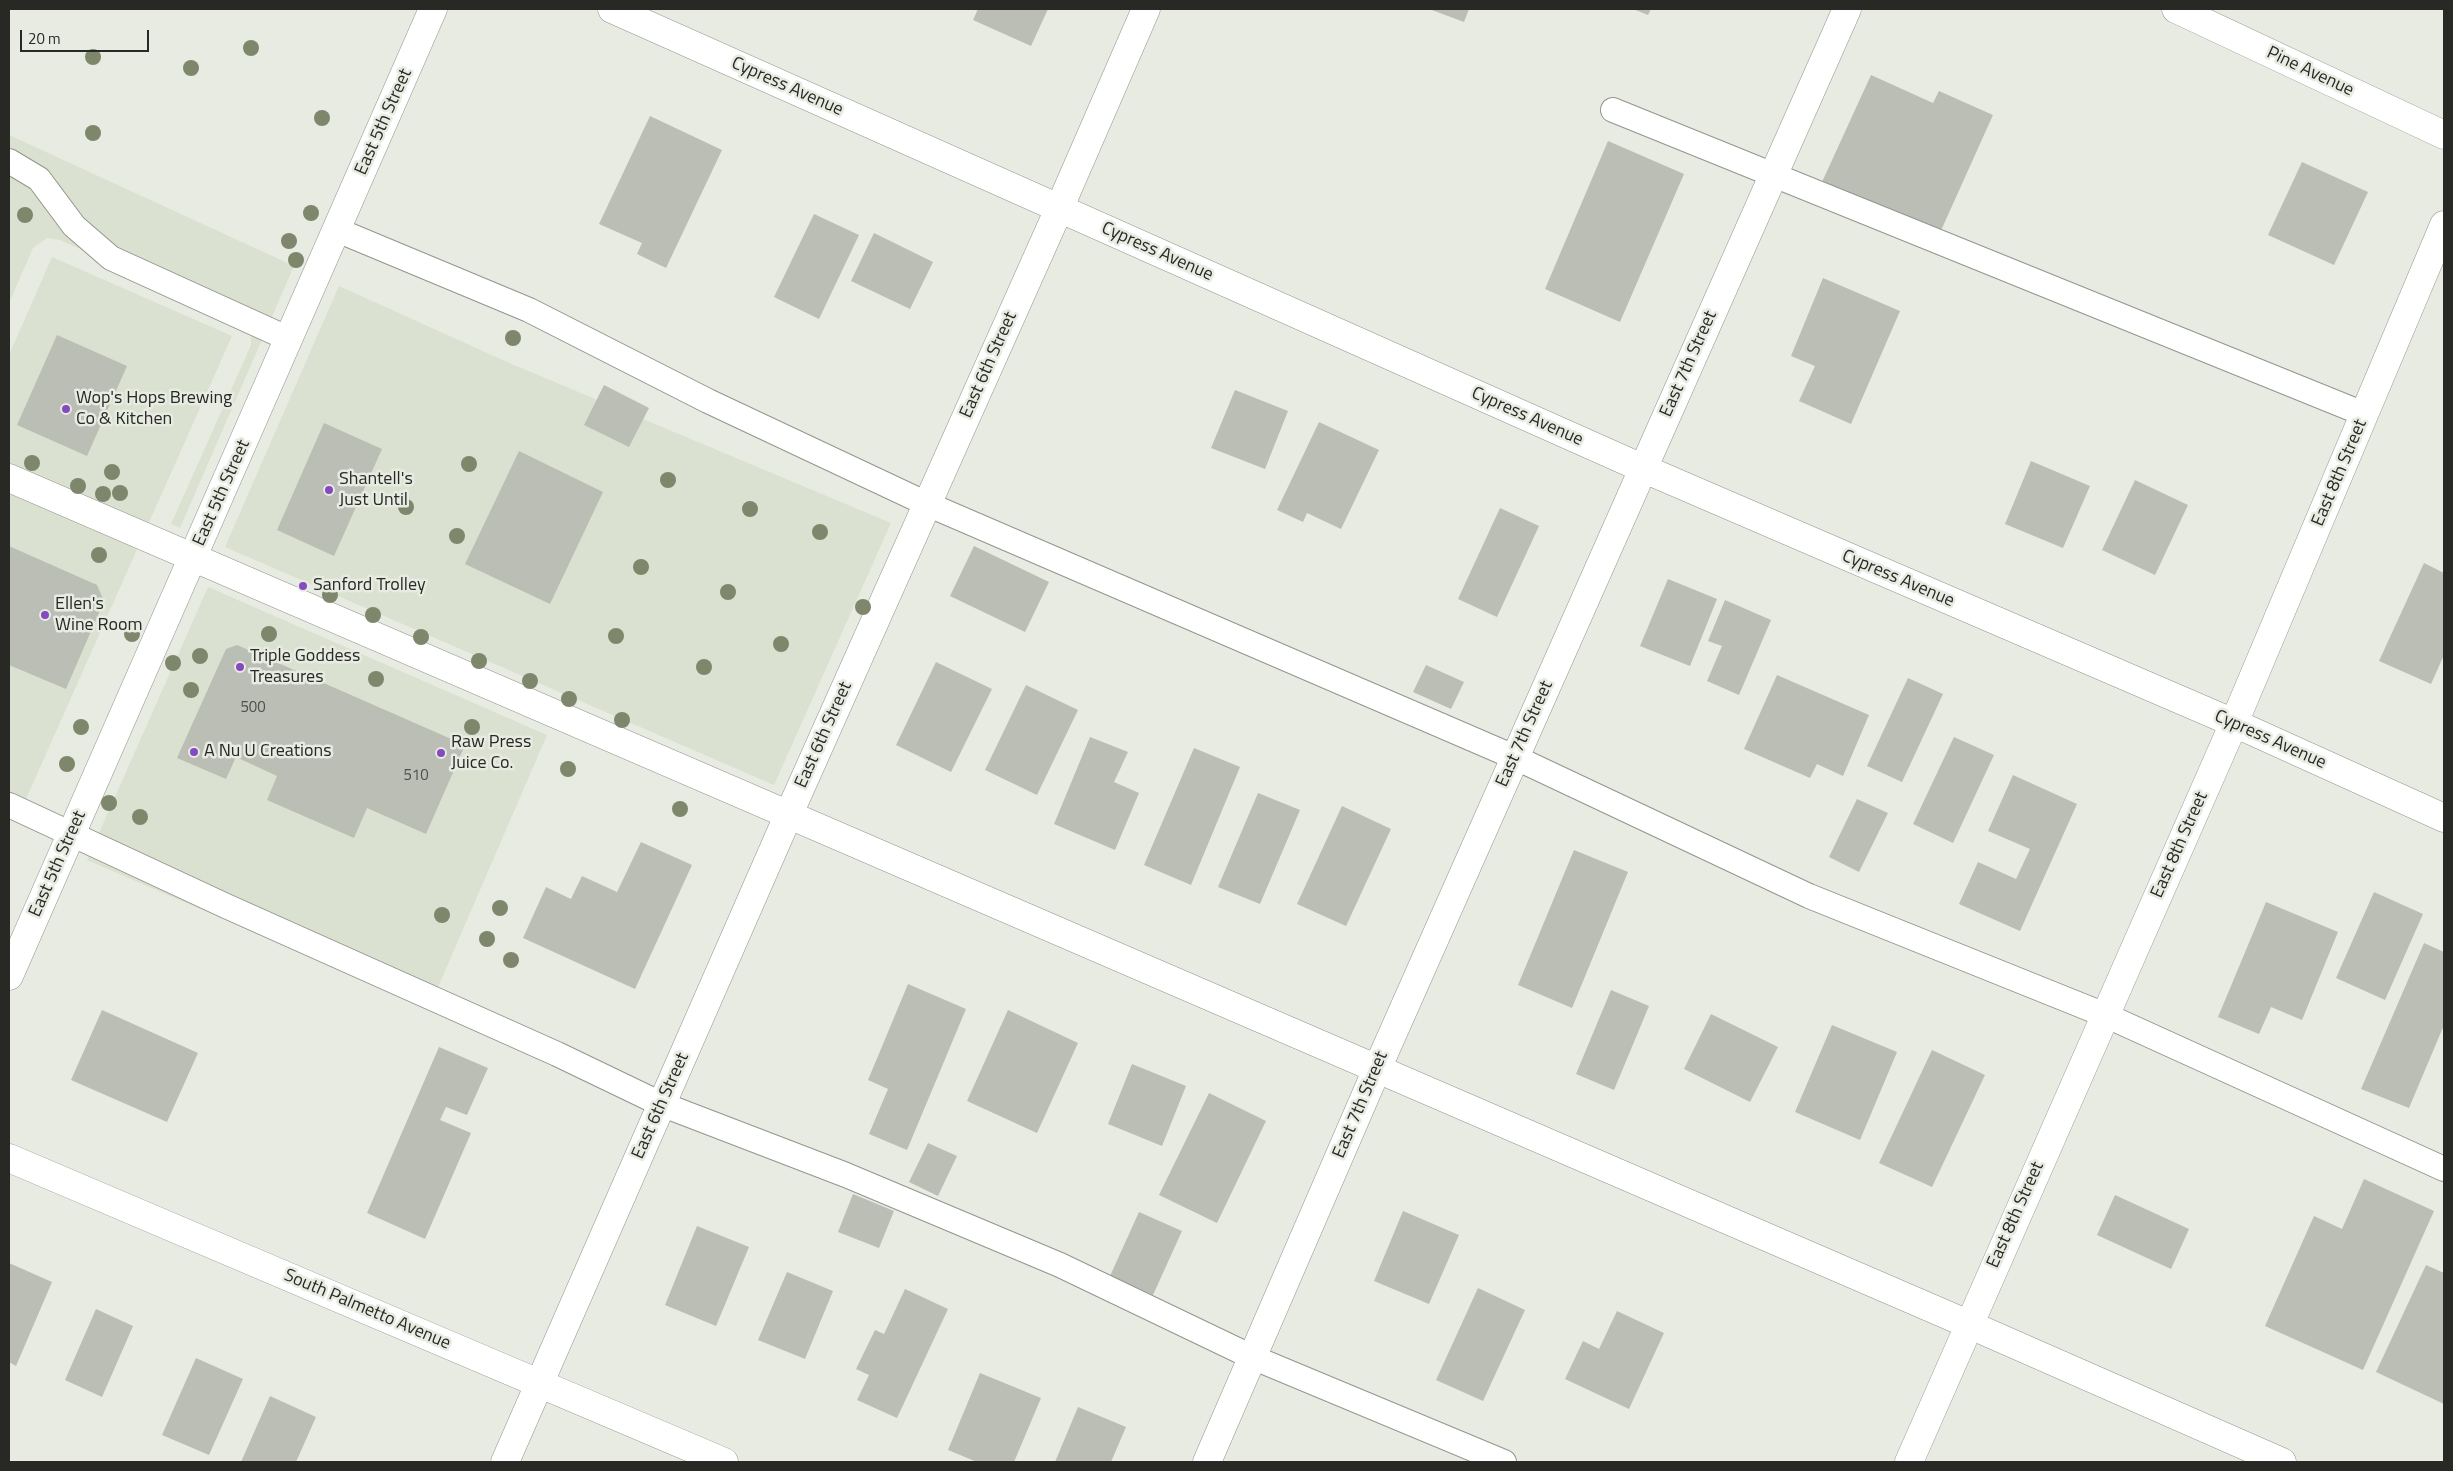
<!DOCTYPE html>
<html>
<head>
<meta charset="utf-8">
<style>
  body { margin:0 }
  #map { position:relative; width:2453px; height:1471px; overflow:hidden; background:#e7ebe1; font-family:"Titillium Web",sans-serif }
  canvas { display:block }
  .frame { position:absolute; inset:0; border:10px solid #282925; pointer-events:none }
  .scale { position:absolute; left:20px; top:30px; width:129px; height:22px; box-sizing:border-box; border:2px solid #282925; border-top:0; padding-left:6px; font-size:15px; line-height:18px; white-space:nowrap; color:#282925; -webkit-text-stroke:4px #e7ebe1; paint-order:stroke }
</style>
</head>
<body>
<div id="map">
<canvas width="2453" height="1471"></canvas>
<div class="frame"></div>
<div class="scale">20 m</div>
</div>
<script>
const context = document.querySelector('canvas').getContext('2d');
context.lineJoin = 'round';
function paint(path, color) { context.fillStyle = color; context.fill(path, 'evenodd'); }
const shape = rows => new Path2D(rows.map(r => 'M' + r).join(''));
function trace(path, color, width, dash) { context.strokeStyle = color; context.lineWidth = width; context.lineCap = dash ? 'butt' : 'round'; context.setLineDash(dash || []); context.stroke(path); }
function label(font, color, halo, rows, align = 'center') {
  context.font = font + ' "Titillium Web",sans-serif'; context.lineWidth = 5; context.setLineDash([]); context.textBaseline = 'middle'; context.strokeStyle = halo; context.fillStyle = color; for (const [text, x, y, turn = 0] of rows) {
    context.save(); context.translate(x, y); context.rotate((+turn || 0) * Math.PI / 180); context.textAlign = isNaN(turn) ? turn : align; if (halo) context.strokeText(text, 0, 0); context.fillText(text, 0, 0); context.restore();
  }
}
paint(shape([
  [9,135,294,266,180,528,171,524,251,345,251,334,239,319,60,240,47,238,33,248,9,303],
  [52,257,232,336,26,799,9,792,9,355],
  [339,286,507,362,891,523,774,785,225,547],
  [208,587,547,735,429,1008,87,860]
]), '#dbe1d0');
paint(shape([
  [978,9,1048,9,1031,46,973,20],
  [1429,9,1469,9,1464,22],
  [1633,9,1651,9,1648,15],
  [1871,75,1933,103,1939,91,1993,115,1939,235,1822,182],
  [650,116,722,150,666,268,637,254,642,243,599,224],
  [1608,141,1684,174,1620,322,1545,289],
  [2302,162,2368,192,2334,265,2268,235],
  [814,214,859,235,819,319,774,297],
  [874,233,933,262,910,309,851,281],
  [1823,278,1900,311,1851,424,1799,401,1815,366,1791,356],
  [57,335,127,366,87,456,17,425],
  [604,385,649,408,629,447,584,425],
  [1235,390,1288,411,1265,469,1211,448],
  [1319,422,1379,450,1341,529,1307,513,1303,522,1277,510],
  [324,423,382,449,334,556,277,530],
  [519,451,603,492,550,604,465,564],
  [2031,461,2090,486,2063,548,2005,524],
  [2135,480,2188,505,2155,575,2102,550],
  [1500,508,1539,526,1497,617,1458,599],
  [9,546,97,585,104,601,66,689,9,665],
  [974,546,1049,582,1025,632,950,596],
  [2424,563,2444,573,2444,655,2431,684,2379,661],
  [1668,579,1717,599,1690,666,1640,646],
  [1725,600,1771,620,1739,695,1707,681,1722,646,1708,641],
  [237,645,465,745,426,834,367,808,354,838,267,800,277,776,236,757,226,779,177,758,226,649],
  [936,662,992,689,951,772,896,745],
  [1426,665,1464,682,1451,709,1413,692],
  [1777,675,1869,715,1843,776,1817,764,1810,778,1744,749],
  [1908,678,1943,694,1902,782,1867,766],
  [1026,685,1078,710,1037,795,985,770],
  [1090,737,1128,752,1114,782,1139,793,1115,850,1054,824],
  [1954,737,1994,755,1953,843,1913,824],
  [1194,748,1240,767,1191,885,1144,865],
  [2013,775,2077,804,2020,931,1959,904,1978,862,2016,879,2030,849,1988,831],
  [1258,793,1300,810,1260,904,1218,887],
  [1857,799,1888,813,1859,872,1829,857],
  [1342,806,1391,829,1346,926,1297,904],
  [641,842,692,865,635,989,523,938,546,887,571,899,582,876,617,892],
  [1574,850,1628,872,1572,1008,1518,985],
  [2374,892,2423,914,2385,1000,2336,978],
  [2266,902,2338,932,2302,1020,2271,1007,2259,1034,2218,1017],
  [2424,943,2444,952,2444,1025,2409,1108,2361,1089],
  [908,984,966,1009,907,1150,869,1134,888,1089,868,1080],
  [1611,990,1649,1006,1614,1090,1576,1074],
  [102,1010,198,1053,167,1122,71,1080],
  [1008,1010,1078,1043,1037,1133,967,1101],
  [1711,1014,1778,1047,1750,1102,1684,1069],
  [1832,1025,1897,1052,1860,1140,1795,1112],
  [439,1047,488,1068,467,1115,446,1107,440,1120,471,1133,425,1239,367,1213],
  [1932,1050,1985,1075,1932,1187,1879,1163],
  [1132,1064,1186,1086,1162,1146,1108,1124],
  [1209,1093,1266,1121,1217,1223,1159,1195],
  [928,1143,957,1156,938,1196,909,1182],
  [2364,1179,2434,1211,2363,1370,2265,1326,2314,1216,2342,1229],
  [853,1194,894,1211,879,1248,838,1232],
  [2115,1195,2189,1229,2171,1269,2097,1235],
  [1403,1211,1459,1235,1429,1304,1374,1281],
  [1139,1212,1182,1231,1153,1295,1110,1276],
  [697,1226,749,1247,716,1326,665,1305],
  [9,1263,52,1282,16,1366,9,1362],
  [2426,1265,2444,1273,2444,1404,2376,1372],
  [787,1272,833,1291,805,1359,758,1340],
  [1478,1288,1525,1310,1483,1401,1436,1380],
  [905,1289,948,1309,897,1418,857,1400,869,1375,856,1369,875,1330,884,1334],
  [96,1309,133,1326,102,1397,65,1380],
  [1617,1311,1664,1333,1629,1409,1565,1379,1583,1341,1599,1349],
  [196,1358,243,1379,209,1455,162,1435],
  [980,1373,1041,1398,1014,1462,977,1462,948,1450],
  [270,1396,316,1417,296,1462,241,1462],
  [1078,1407,1126,1427,1111,1462,1055,1462]
]), '#bbbeb4');
const service = shape([
  [1613,110,2364,414],
  [9,161,39,179,74,226,111,258,289,339],
  [337,230,529,310,708,401,927,504,1514,757,1809,896,2105,1015,2444,1169],
  [9,805,226,906,557,1054,661,1104,846,1175,1060,1265,1252,1357,1504,1462]
]);
const minor = shape([
  [612,9,1642,468,2234,723,2444,818],
  [2176,9,2444,135],
  [9,976,433,9],
  [9,1158,724,1462],
  [505,1462,788,816,1059,209,1146,9],
  [1207,1462,1377,1069,1847,9],
  [1909,1462,2234,723,2444,225]
]);
const secondary = shape([
  [9,478,1968,1324,2282,1462]
]);
trace(service, '#92968c', 26);
trace(minor, '#92968c', 29);
trace(secondary, '#92968c', 29);
trace(service, '#fff', 24);
trace(minor, '#fff', 28);
trace(secondary, '#fff', 28);
context.fillStyle = '#7e866c';
for (const [x, y] of [
  [251,48],
  [93,57],
  [191,68],
  [322,118],
  [93,133],
  [311,213],
  [25,215],
  [289,241],
  [296,260],
  [513,338],
  [32,463],
  [469,464],
  [112,472],
  [668,480],
  [78,486],
  [120,493],
  [103,494],
  [406,507],
  [750,509],
  [820,532],
  [457,536],
  [99,555],
  [641,567],
  [728,592],
  [330,595],
  [863,607],
  [373,615],
  [132,634],
  [269,634],
  [616,636],
  [421,637],
  [781,644],
  [200,656],
  [479,661],
  [173,663],
  [704,667],
  [376,679],
  [530,681],
  [191,690],
  [569,699],
  [622,720],
  [81,727],
  [472,727],
  [67,764],
  [568,769],
  [109,803],
  [680,809],
  [140,817],
  [500,908],
  [442,915],
  [487,939],
  [511,960]
]) { context.beginPath(); context.arc(x, y, 8, 0, 2 * Math.PI); context.fill(); }
for (const [x, y, r, color] of [
  [66,409,5,"#854ac0"],
  [329,490,5,"#854ac0"],
  [303,586,5,"#854ac0"],
  [45,615,5,"#854ac0"],
  [240,667,5,"#854ac0"],
  [194,752,5,"#854ac0"],
  [441,753,5,"#854ac0"]
]) { const dot = new Path2D(); dot.arc(x, y, r, 0, 2 * Math.PI); context.fillStyle = color; context.fill(dot); trace(dot, '#e7ebe1', 2); }
label('15px', '#4d4e49', null, [
  ["500",253,708],
  ["510",416,776]
]);
label('18px', '#282925', '#e7ebe1', [
  ["Pine Avenue",2310,72,25],
  ["Cypress Avenue",787,87,24],
  ["East 5th Street",384,122,-66],
  ["Cypress Avenue",1157,252,24],
  ["East 7th Street",1689,364,-66],
  ["East 6th Street",989,365,-66],
  ["Cypress Avenue",1527,417,24],
  ["East 8th Street",2340,473,-67],
  ["East 5th Street",222,493,-66],
  ["Cypress Avenue",1898,579,23],
  ["East 7th Street",1525,734,-66],
  ["East 6th Street",824,735,-66],
  ["Cypress Avenue",2270,740,24],
  ["East 8th Street",2180,845,-66],
  ["East 5th Street",58,864,-66],
  ["East 7th Street",1361,1105,-67],
  ["East 6th Street",661,1106,-66],
  ["East 8th Street",2016,1215,-66],
  ["South Palmetto Avenue",367,1310,23]
]);
label('18px', '#282925', '#e7ebe1', [
  ["Wop's Hops Brewing",76,399],
  ["Co & Kitchen",76,420],
  ["Shantell's",339,480],
  ["Just Until",339,501],
  ["Sanford Trolley",313,586],
  ["Ellen's",55,605],
  ["Wine Room",55,626],
  ["Triple Goddess",250,657],
  ["Treasures",250,678],
  ["Raw Press",451,743],
  ["Juice Co.",451,764],
  ["A Nu U Creations",204,752]
], 'left');
</script>
</body>
</html>
